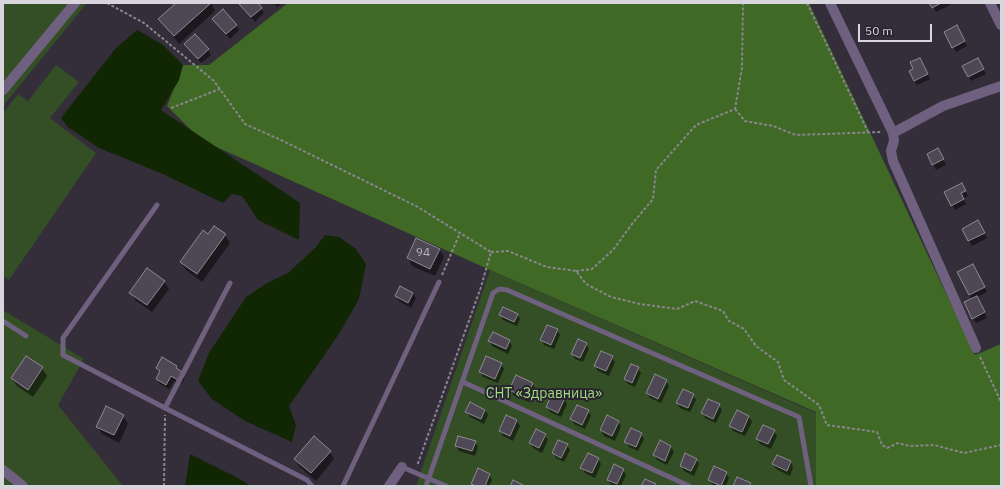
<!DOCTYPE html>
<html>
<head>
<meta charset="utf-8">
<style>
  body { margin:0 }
  #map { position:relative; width:1004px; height:489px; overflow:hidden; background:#332e39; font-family:"IBM Plex Sans",sans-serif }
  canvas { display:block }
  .frame { position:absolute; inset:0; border:4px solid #d8d5dc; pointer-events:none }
  .scale { position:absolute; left:858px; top:24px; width:74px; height:18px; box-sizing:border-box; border:2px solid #d8d5dc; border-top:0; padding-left:5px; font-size:12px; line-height:14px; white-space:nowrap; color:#d8d5dc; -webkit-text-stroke:3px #29242f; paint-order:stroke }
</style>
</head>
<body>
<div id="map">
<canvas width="1004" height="489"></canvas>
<div class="frame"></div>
<div class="scale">50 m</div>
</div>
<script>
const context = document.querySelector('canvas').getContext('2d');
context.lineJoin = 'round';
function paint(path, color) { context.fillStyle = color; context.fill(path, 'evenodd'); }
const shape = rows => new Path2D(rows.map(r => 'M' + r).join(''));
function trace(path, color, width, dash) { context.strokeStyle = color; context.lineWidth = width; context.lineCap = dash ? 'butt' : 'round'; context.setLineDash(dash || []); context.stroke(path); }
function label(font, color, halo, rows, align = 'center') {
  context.font = font + ' "IBM Plex Sans",sans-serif'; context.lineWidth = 4; context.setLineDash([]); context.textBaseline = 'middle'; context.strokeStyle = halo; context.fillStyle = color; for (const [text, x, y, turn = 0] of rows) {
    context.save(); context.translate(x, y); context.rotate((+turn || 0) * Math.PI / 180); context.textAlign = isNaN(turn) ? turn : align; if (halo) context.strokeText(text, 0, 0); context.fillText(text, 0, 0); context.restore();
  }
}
paint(shape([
  [3,3,87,3,3,106],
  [56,65,79,82,50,118,96,153,9,280,3,276,3,113,18,94,34,106,28,101],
  [490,270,816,413,816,486,416,486],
  [3,310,84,359,58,405,123,486,3,486]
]), '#344e25');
paint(shape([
  [288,3,809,3,975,355,1001,344,1001,486,816,486,816,412,490,270,201,140,167,106,183,65,209,65]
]), '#3f6925');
paint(shape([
  [137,30,163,45,183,65,179,80,161,110,300,203,299,240,258,220,242,196,232,194,223,203,163,174,99,148,68,127,61,118,116,48],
  [325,235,339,237,356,249,366,264,359,299,339,334,289,406,296,425,292,442,245,421,212,399,198,381,209,353,246,297,267,283,288,273,316,247],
  [190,454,238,478,251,486,185,486]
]), '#112704');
paint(shape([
  [178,3,211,3,215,11,179,44,160,19],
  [239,3,257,3,264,13,255,22],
  [274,3,283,3,277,7],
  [931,3,949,3,950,5,936,12],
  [213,19,236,25,239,30,230,39],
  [960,32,967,46,956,52,953,47],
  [185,44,208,50,211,55,201,63],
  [923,64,930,79,917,85,914,80,915,69],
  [981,65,986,74,971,81,968,76],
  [928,154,940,154,946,165,936,170],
  [962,184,968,196,963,199,966,204,955,210,952,205],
  [978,222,987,238,972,246,963,229],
  [225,235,230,243,202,282,186,270,181,262,209,236],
  [439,249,444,257,435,276,412,266,408,258],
  [975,270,987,292,977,297,987,318,976,323,973,318,972,300,958,272],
  [164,281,169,289,152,312,135,300,131,293],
  [413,293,416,298,411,308,399,301,396,296],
  [500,314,517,314,520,319,517,326,503,320],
  [557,330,560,335,554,349,544,345,542,340],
  [490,341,509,341,512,346,508,354,492,346],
  [586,344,589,349,583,362,575,359,572,354],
  [612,357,615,362,609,376,598,371,595,366],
  [501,364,504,369,498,383,483,377,480,372],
  [176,367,185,378,181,384,174,381,169,389,160,384,157,379,160,373,157,368],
  [42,368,47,376,33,397,17,386,12,378],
  [638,368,641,373,635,387,628,384,625,379],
  [666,381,669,386,661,403,650,398,647,393],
  [532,383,535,388,529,402,513,395,511,390],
  [693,395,696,400,690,412,680,408,677,403],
  [564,398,567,404,561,417,550,412,547,407],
  [719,405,722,410,716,423,705,418,702,413],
  [485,410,488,415,484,424,470,417,467,412],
  [588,411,591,416,585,429,574,424,571,419],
  [737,411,749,417,752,422,745,436,733,431,731,426],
  [123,416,128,424,119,443,102,434,97,426],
  [506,416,517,421,520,426,513,441,503,436,500,431],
  [618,421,621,426,615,441,604,436,601,430],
  [774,431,777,436,771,449,760,444,757,439],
  [641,434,644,439,638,451,629,447,626,442],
  [545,435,548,440,542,453,533,448,530,443],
  [558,441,567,445,570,450,564,462,556,458,553,453],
  [475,442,478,447,475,456,459,451,456,446],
  [660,442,671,447,674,452,667,465,657,460,654,455],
  [330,452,334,459,316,481,300,467,295,459],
  [777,456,791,462,793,467,790,476,776,469,773,464],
  [598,459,601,464,595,478,585,473,582,468],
  [696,459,699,464,694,476,684,471,681,466],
  [623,470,626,475,621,486,611,485,608,480],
  [726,473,729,478,726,486,714,486,709,480],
  [490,475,492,480,489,486,474,486,472,484]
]), '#0007');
const building = shape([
  [176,3,211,3,174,36,158,19,176,3],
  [238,3,258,3,262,8,251,17,238,3],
  [929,3,941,3,932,8,929,3],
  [223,9,237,25,226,34,212,19,223,9],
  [957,25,965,41,952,48,944,32,957,25],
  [195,34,209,49,198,59,184,44,195,34],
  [920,58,928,74,914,81,909,71,913,69,910,62,920,58],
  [978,58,984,69,968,77,962,66,978,58],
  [938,148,944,159,932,165,927,154,938,148],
  [962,183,966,191,961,193,964,199,951,206,944,192,962,183],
  [978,220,985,233,968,241,962,229,978,220],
  [214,226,226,234,197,274,180,262,203,230,208,234,214,226],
  [416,238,440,249,430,269,407,258,416,238],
  [973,264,985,287,969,295,957,272,973,264],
  [147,268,165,281,147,305,129,293,147,268],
  [400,286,413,293,408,303,395,296,400,286],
  [977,296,985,312,972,319,964,302,977,296],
  [503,307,518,314,514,322,499,315,503,307],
  [547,325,558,329,551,345,540,340,547,325],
  [493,332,510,340,506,349,488,341,493,332],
  [578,339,587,343,580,358,571,354,578,339],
  [601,351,613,356,606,371,594,366,601,351],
  [26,356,43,367,28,390,11,378,26,356],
  [486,356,502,363,495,379,479,372,486,356],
  [162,357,177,366,176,368,182,372,178,380,171,376,166,385,156,379,160,371,156,368,162,357],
  [631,364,639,367,632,383,624,379,631,364],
  [655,374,667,380,658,399,646,393,655,374],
  [516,375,533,383,526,398,509,390,516,375],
  [683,389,694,394,688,408,676,403,683,389],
  [553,392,565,398,558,413,546,407,553,392],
  [708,399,720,404,713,419,701,413,708,399],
  [470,402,485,410,481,419,465,412,470,402],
  [577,405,589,410,582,425,570,419,577,405],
  [106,406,124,415,114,435,96,427,106,406],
  [737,410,749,416,742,432,729,426,737,410],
  [506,415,517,420,510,436,499,431,506,415],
  [607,415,619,421,612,436,600,430,607,415],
  [763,425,775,430,768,444,756,439,763,425],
  [631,428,642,433,636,447,624,442,631,428],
  [536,429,546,434,539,448,529,443,536,429],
  [314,436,331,451,311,473,294,459,314,436],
  [458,436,476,441,472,451,455,446,458,436],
  [558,440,568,444,561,458,552,453,558,440],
  [660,440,671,446,665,461,653,455,660,440],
  [588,453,599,458,592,473,580,468,588,453],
  [685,453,697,459,691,471,680,466,685,453],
  [777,455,791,461,787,471,772,464,777,455],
  [614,464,624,469,617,484,607,480,614,464],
  [714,466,727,472,721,486,708,480,714,466],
  [478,468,490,474,485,486,476,486,471,484,478,468],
  [737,477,751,483,749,486,733,486,737,477],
  [645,479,656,484,655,486,641,486,645,479],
  [513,480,523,485,522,486,510,486,513,480]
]);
paint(building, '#4e4854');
trace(building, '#8f8996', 1);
trace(shape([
  [107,3,144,23,214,81,245,124,283,141,416,206,491,252,481,287,417,466],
  [807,3,868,132],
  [171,108,220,89],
  [735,109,745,121,773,126,796,135,882,132],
  [491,252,508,251,547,267,576,271,586,284,611,297,640,304,677,309,695,301,723,311,729,321,744,329,756,346,778,362,784,380,819,405,827,425,877,432,882,445,887,448,898,443,910,446,934,445,964,453,1001,445],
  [576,271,592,269,613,250,632,224,653,199,656,170,696,125,735,109,742,68,743,3],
  [442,275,460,233],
  [980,357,1001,402],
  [164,486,165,415]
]), '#8a868f', 2, [3, 2]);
trace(shape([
  [157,205,63,338,63,355,165,408],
  [230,283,165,408,307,480,312,486],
  [3,321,26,336],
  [463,382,689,486],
  [402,467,446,486],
  [343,486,439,282],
  [426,486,493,293,499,289,507,290,799,417,811,486]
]), '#6e607e', 5);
trace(shape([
  [830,3,893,133,894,141,891,151,893,161,976,348],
  [990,3,1001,25],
  [3,90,75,3],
  [893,133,943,106,1001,86],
  [3,470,23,486],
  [389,486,402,467]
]), '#6e607e', 10);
label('12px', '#b6b2ba', null, [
  ["94",423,253]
]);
label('14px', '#a0dd80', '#29242f', [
  ["СНТ «Здравница»",544,394]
]);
</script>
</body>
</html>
